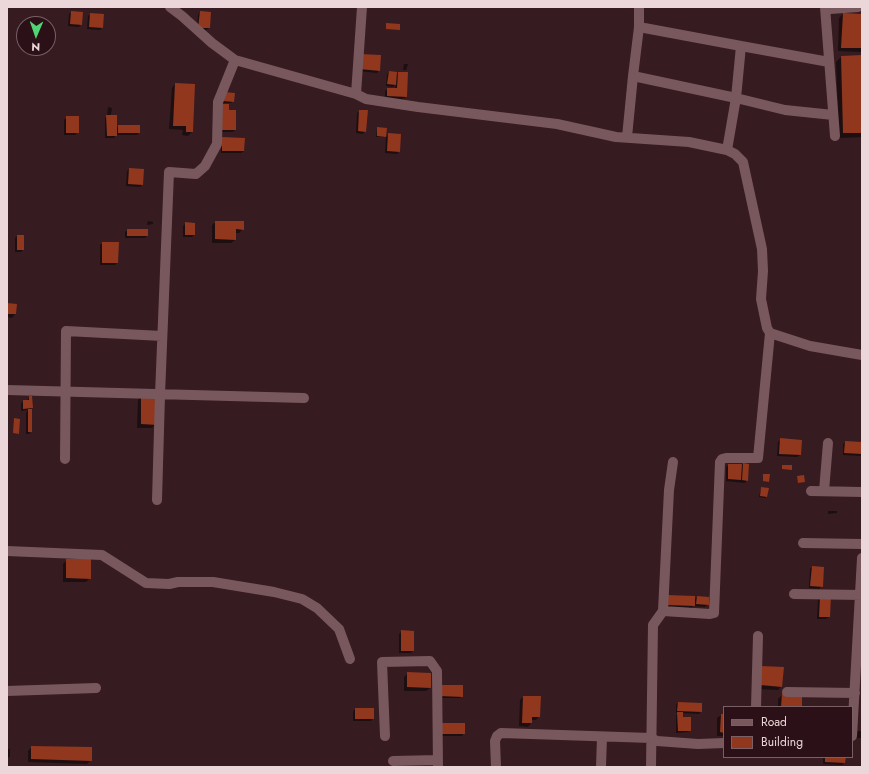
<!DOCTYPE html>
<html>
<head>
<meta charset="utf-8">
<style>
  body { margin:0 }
  #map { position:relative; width:869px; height:774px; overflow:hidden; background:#361b20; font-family:Jost,sans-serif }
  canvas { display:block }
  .frame { position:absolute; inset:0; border:8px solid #ebd7da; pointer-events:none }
  .legend { position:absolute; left:723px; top:706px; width:130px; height:52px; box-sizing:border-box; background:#2b1117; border:1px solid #786065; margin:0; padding:5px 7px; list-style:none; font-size:12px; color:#ebd7da }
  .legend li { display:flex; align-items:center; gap:8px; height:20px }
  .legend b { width:20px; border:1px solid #786065 }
  .north { position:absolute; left:16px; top:16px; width:40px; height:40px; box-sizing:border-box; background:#2b1117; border:1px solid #786065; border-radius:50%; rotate:182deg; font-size:11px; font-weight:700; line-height:16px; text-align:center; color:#ebd7da }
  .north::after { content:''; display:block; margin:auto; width:14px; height:18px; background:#4ed675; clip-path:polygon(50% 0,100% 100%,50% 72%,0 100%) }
</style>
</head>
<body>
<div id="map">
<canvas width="869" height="774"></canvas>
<div class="frame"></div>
<ul class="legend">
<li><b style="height:5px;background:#78585d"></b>Road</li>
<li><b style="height:11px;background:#91371d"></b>Building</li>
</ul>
<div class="north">N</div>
</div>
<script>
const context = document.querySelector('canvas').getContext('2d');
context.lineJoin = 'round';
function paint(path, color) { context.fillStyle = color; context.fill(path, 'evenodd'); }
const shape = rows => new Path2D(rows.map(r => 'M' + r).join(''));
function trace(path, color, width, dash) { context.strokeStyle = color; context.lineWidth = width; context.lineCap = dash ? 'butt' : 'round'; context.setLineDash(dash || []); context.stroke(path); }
paint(shape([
  [71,12,81,24,79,27,68,26,69,14],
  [200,12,209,28,206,30,197,30,198,15],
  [91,14,102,28,100,30,87,29,88,16],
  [843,14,862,15,861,52,838,51,839,18],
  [862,56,862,137,839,138,836,62,841,57],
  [359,57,379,70,377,73,358,71],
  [404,64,408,64,406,70,403,70],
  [389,72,396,75,399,73,406,97,403,99,385,98,385,91,388,89,395,89,396,84,393,87,386,86,387,75],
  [175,84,192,132,188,136,182,135,183,130,169,129,172,88],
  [222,95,233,101,231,103,222,103],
  [108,107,112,108,111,114,109,116,116,129,119,126,139,126,139,133,137,135,116,135,114,138,105,138,105,118,107,116],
  [228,111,235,130,233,132,220,132],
  [360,111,365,131,363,134,356,133,357,113],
  [67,117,78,132,75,135,64,135,64,120],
  [377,128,385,136,384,137,376,137],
  [388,135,399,151,397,154,385,153,386,137],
  [244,139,244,151,241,153,221,153,221,141],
  [129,169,142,185,140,187,126,186,127,171],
  [148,221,153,222,153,224,147,225],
  [216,222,243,229,239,233,235,233,235,240,231,243,212,243,212,225],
  [186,223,194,235,192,237,183,237,183,226],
  [127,230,147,236,145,238,125,238,125,232],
  [17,236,23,250,21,252,15,252,15,238],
  [103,243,117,263,115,265,100,265,100,245],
  [7,304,15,314,12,318,7,317],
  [141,396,156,424,152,428,137,428,138,400],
  [29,397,32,408,30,410,31,431,29,434,26,434,26,413,28,410,21,411,21,404,23,401,27,401],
  [781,439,800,455,797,457,777,456,778,442],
  [845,442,862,443,862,456,843,455,843,444],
  [743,464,747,480,745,483,726,481,726,467,729,465],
  [761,488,766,497,766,498,759,497],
  [828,511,837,511,837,513,828,514],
  [67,560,90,578,86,582,63,582,63,564],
  [812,567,822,586,819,589,809,588,810,569],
  [697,597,708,604,705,607,693,606,692,608,665,607,665,599,694,600],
  [820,597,829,617,826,619,817,619,818,599],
  [402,631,413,651,411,653,399,653,399,634],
  [762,667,781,687,778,690,757,689],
  [408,673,430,688,426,691,404,691,404,677],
  [437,688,462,696,460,698,437,698],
  [782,695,801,707,778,707,778,699],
  [523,697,539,716,536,720,531,720,531,723,528,727,519,726,520,700],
  [678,703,701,711,699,714,682,713,682,718,690,730,688,732,676,733,676,715,678,713,676,713,676,705],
  [355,709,373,709,373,718,371,721,353,721,353,712],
  [721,715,724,715,724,736,717,736,717,718],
  [440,724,464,733,462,736,438,736],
  [858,731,862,731,862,738,856,738,856,734],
  [32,747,91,760,87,764,28,762,28,751],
  [7,749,10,749,10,756,7,759],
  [823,757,845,757,844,763,842,765,823,764]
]), '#0007');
paint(shape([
  [71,11,83,12,82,25,70,24],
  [200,11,211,12,210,28,198,28],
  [90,13,104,14,103,28,89,27],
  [843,13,862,14,862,48,841,48],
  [386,23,400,24,400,30,386,29],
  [360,54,381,55,380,71,359,69],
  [862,55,862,133,843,133,841,56],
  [389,71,397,72,396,85,387,84],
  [398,72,408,72,407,97,387,96,387,88,397,88],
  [175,83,195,84,193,132,186,132,186,126,173,126],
  [224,92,235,93,234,102,223,101],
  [222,104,229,104,229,110,236,110,236,130,222,130],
  [359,110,368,110,366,132,358,131],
  [106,115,117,115,117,136,107,136],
  [66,116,79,116,79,133,66,133],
  [118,125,140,125,140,133,118,133],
  [377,127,387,128,386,137,377,136],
  [388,133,401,134,400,152,387,151],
  [222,137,245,138,244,151,222,151],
  [129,168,144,169,143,185,128,184],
  [215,221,244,221,244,230,236,229,236,240,215,239],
  [185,222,195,223,195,235,185,235],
  [127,229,148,229,148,236,127,236],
  [17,235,24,235,24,250,17,250],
  [102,242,119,242,118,263,102,263],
  [7,303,17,304,16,314,7,314],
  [141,395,156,395,157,425,141,424],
  [29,396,32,396,33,408,23,409,23,400,29,400],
  [28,409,32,409,32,432,28,432],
  [14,418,20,419,19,434,13,433],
  [780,438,802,440,801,455,779,454],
  [845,441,862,442,862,454,844,453],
  [743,463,749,464,748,481,742,480],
  [728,464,742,464,741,480,728,479],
  [782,465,792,465,792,470,782,469],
  [763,474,770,474,769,482,763,481],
  [804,475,805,482,798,483,797,476],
  [761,487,769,488,767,497,760,496],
  [66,559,91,559,91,579,66,578],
  [812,566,824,567,823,587,810,586],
  [667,595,695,596,695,606,666,605],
  [697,596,709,597,709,605,696,604],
  [820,596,831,596,830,617,819,617],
  [401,630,414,631,414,651,401,651],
  [761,666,784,667,782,687,760,685],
  [407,672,431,673,431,688,407,687],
  [439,685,463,685,463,697,439,696],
  [782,694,802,696,802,707,781,707],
  [523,696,541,696,540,717,532,717,532,723,522,723],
  [678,702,702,703,702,712,677,711],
  [355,708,374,708,374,719,355,719],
  [677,712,683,712,683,717,691,717,691,731,678,731],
  [721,714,724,714,724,733,720,732],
  [440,723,465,723,465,734,440,734],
  [31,746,92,747,92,761,31,759],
  [825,757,846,757,845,763,825,762]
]), '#91371d');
trace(shape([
  [170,7,182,16,212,43,235,60,356,94,366,99,418,107,557,124,616,137,689,142,727,150,735,154,743,162,762,249,763,271,761,299,767,328,770,333,810,346,862,355],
  [825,7,835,136],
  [830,9,858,7],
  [639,27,741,46],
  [633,76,639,27,639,7],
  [356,94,362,7],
  [627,137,633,76,736,98,785,110,833,115],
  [727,150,736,98,741,46,829,62],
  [7,390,304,398],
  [65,459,66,331,162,336],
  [811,491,862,492],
  [824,491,828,443],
  [157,500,160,395,169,172,196,174,205,166,217,144,218,102,235,60],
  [803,543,862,544],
  [7,551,102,555,146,583,169,584,178,582,213,582,274,592,302,599,317,608,339,629,350,659],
  [794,594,862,595],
  [663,611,710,614,714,613,720,462,722,459,726,458,758,458,770,333],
  [7,691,96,688],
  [787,692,855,693],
  [756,707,758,636],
  [385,736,382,662,430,661,437,671,438,767],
  [852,736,862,558],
  [393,761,438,760],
  [496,767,495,741,497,736,501,733,651,738,657,741,698,744,724,743],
  [601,767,602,737],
  [651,767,653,625,663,611,669,490,673,462]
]), '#78585d', 10);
</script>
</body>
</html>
